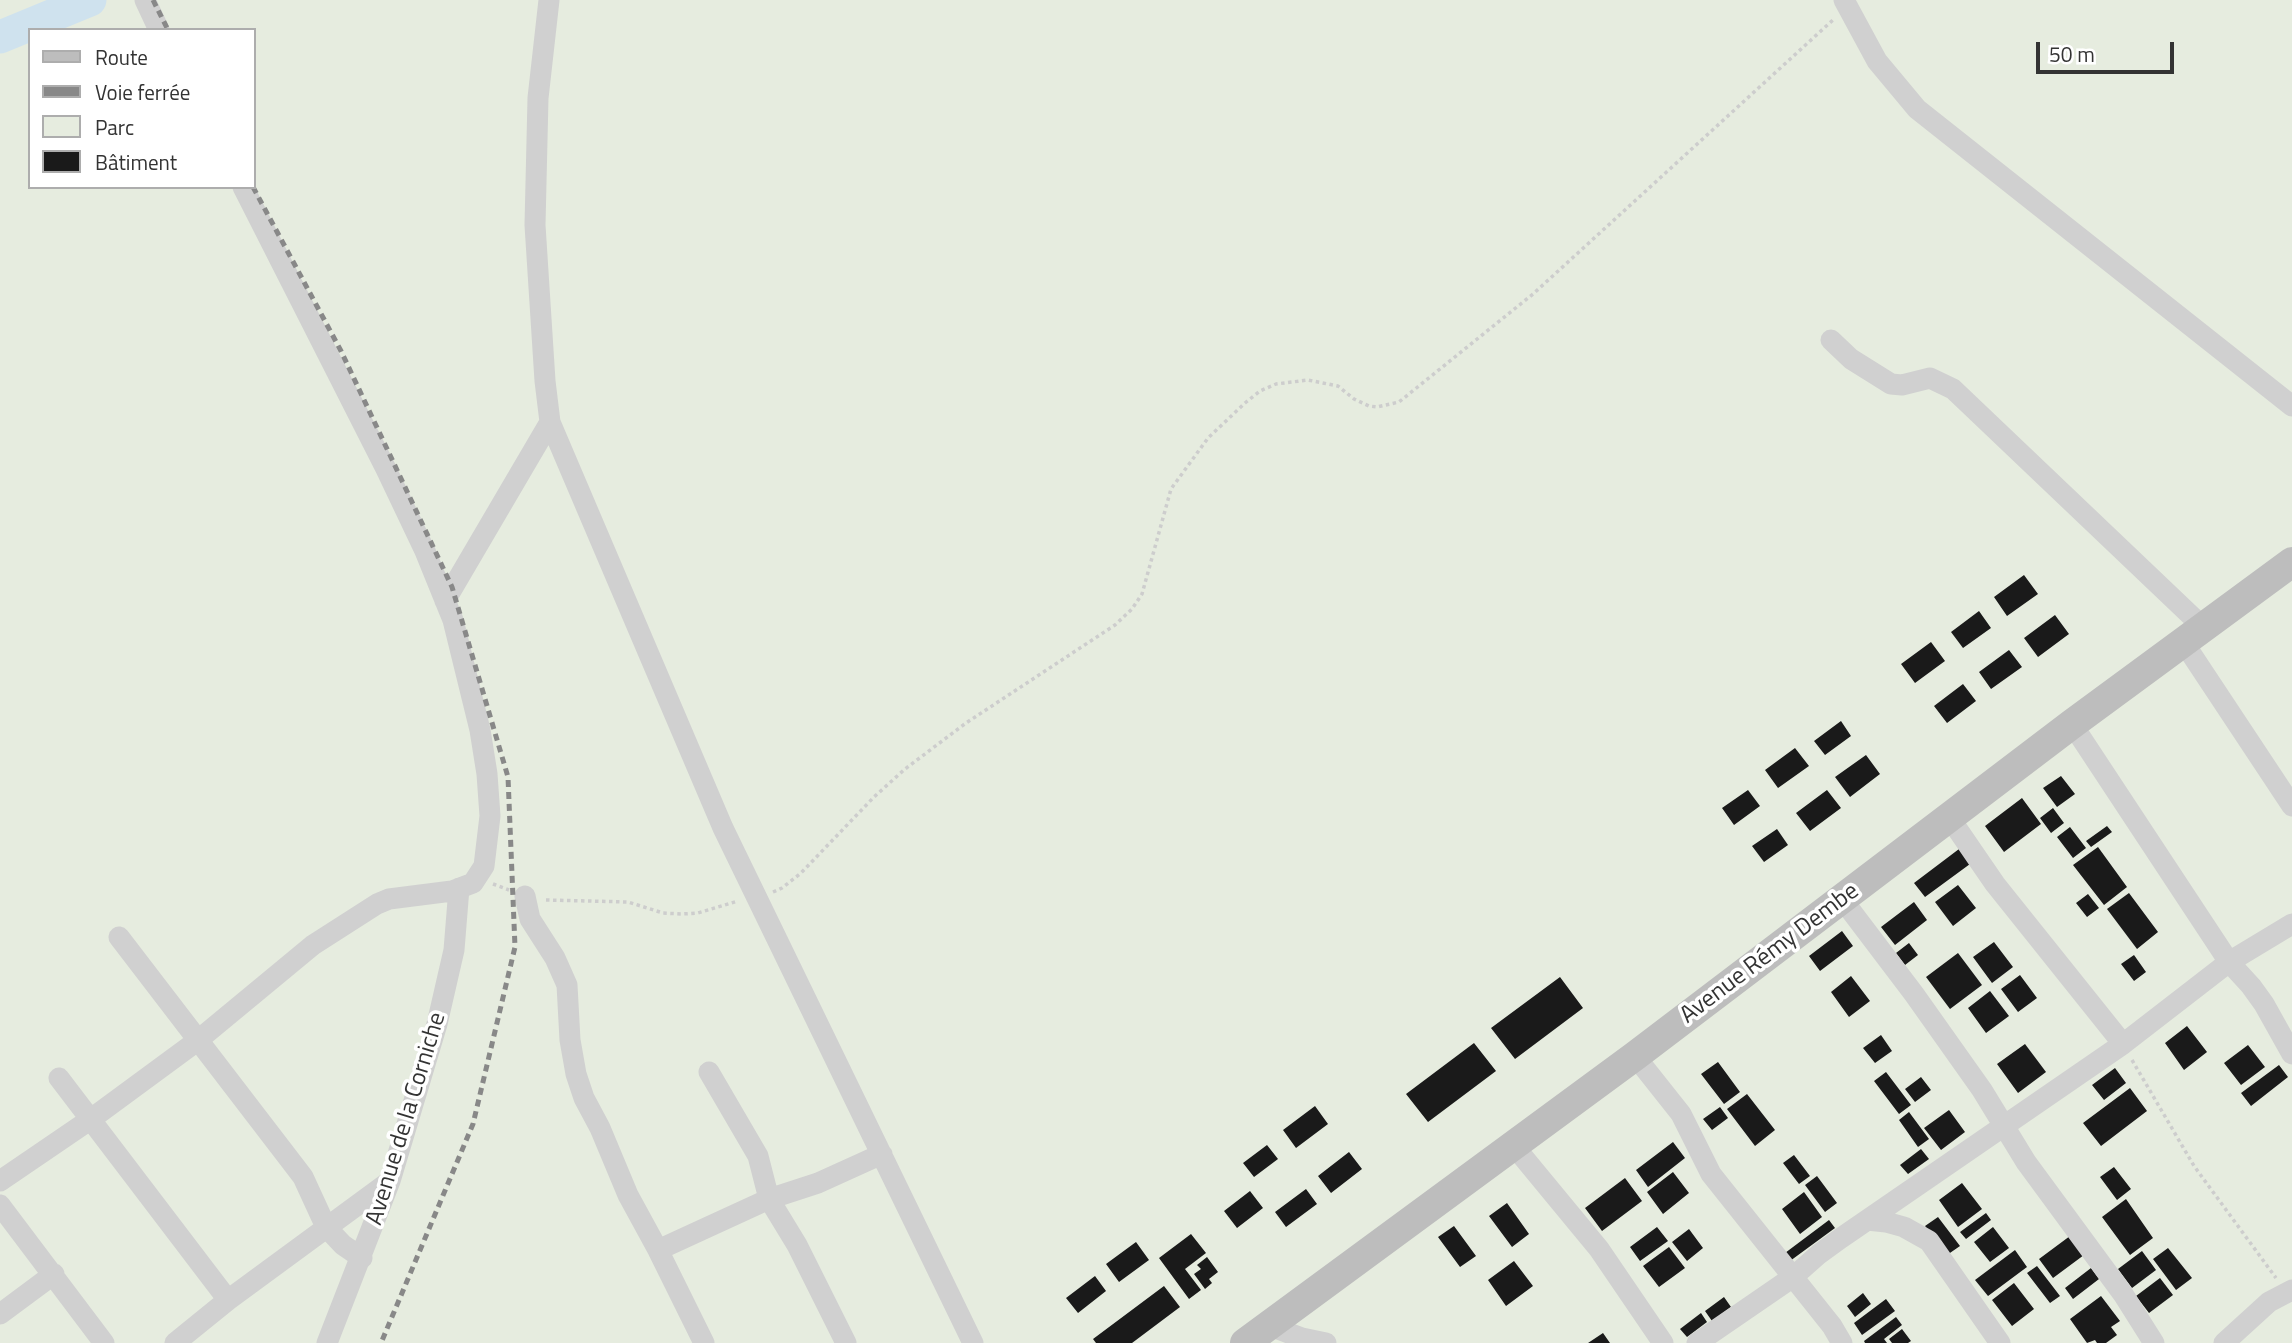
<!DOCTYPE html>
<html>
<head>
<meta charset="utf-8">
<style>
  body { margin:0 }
  #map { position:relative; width:2292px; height:1343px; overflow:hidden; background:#fff; font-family:"Titillium Web",sans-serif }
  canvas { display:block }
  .legend { position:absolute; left:28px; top:28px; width:228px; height:161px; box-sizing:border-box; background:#fff; border:2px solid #adadad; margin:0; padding:9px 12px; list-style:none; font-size:21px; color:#333 }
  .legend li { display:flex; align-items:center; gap:14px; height:35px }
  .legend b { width:35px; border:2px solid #adadad }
  .scale { position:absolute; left:2036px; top:42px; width:138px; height:32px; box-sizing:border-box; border:4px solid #333; border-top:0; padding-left:9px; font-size:21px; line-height:24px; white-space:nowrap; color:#333; -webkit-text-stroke:5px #fff; paint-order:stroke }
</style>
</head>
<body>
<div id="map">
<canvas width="2292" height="1343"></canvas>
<ul class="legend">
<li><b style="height:9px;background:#bdbdbd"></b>Route</li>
<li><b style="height:9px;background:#888"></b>Voie ferrée</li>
<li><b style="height:19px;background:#e6ecdf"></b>Parc</li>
<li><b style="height:19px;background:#1a1a1a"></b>Bâtiment</li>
</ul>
<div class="scale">50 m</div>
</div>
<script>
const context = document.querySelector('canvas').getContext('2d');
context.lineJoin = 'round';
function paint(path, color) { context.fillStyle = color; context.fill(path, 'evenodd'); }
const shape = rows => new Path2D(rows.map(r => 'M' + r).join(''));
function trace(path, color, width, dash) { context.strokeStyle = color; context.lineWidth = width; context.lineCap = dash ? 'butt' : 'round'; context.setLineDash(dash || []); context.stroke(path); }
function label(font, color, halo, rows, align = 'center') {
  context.font = font + ' "Titillium Web",sans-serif'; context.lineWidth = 7; context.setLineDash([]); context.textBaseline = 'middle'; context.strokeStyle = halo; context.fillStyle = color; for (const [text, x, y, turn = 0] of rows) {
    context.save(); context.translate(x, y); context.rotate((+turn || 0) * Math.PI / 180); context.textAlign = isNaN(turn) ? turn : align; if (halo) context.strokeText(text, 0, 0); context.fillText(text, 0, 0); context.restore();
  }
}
paint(shape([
  [0,0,2292,0,2292,1343,0,1343],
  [30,30,254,30,254,187,30,187]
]), '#e6ecdf');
trace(shape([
  [0,37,90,0]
]), '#cfe2ee', 33);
paint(shape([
  [2024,575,2038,594,2007,616,1994,597],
  [1979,611,1991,628,1963,648,1951,632],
  [2055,615,2069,634,2038,657,2024,638],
  [1931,642,1945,661,1915,683,1901,664],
  [2009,650,2022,667,1991,689,1979,672],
  [1963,684,1976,701,1947,723,1934,706],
  [1841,721,1851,736,1825,755,1814,741],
  [1795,748,1809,766,1778,788,1765,770],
  [1866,755,1880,774,1850,797,1835,777],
  [2061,776,2075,794,2057,807,2043,788],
  [1748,790,1760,806,1734,825,1722,808],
  [1827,790,1841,808,1810,831,1796,813],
  [2022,798,2041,824,2004,852,1985,826],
  [2053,808,2064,823,2051,833,2040,818],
  [2107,826,2112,832,2091,847,2086,841],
  [2070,827,2086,848,2073,858,2057,837],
  [1777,829,1788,845,1764,862,1752,846],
  [2098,847,2127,887,2104,905,2073,865],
  [1959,849,1970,864,1925,897,1914,883],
  [1958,885,1976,908,1953,926,1935,902],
  [2129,893,2158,932,2137,949,2107,909],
  [2088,894,2099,908,2087,917,2076,903],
  [1914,902,1927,920,1895,945,1881,927],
  [1842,931,1853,946,1820,971,1809,956],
  [1994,942,2013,967,1992,983,1973,957],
  [1909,943,1918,955,1905,965,1896,953],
  [1958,953,1982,985,1950,1009,1926,977],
  [2134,955,2146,972,2134,981,2121,964],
  [2020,975,2037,998,2018,1012,2001,989],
  [1851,976,1870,1001,1849,1017,1831,992],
  [1560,977,1583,1008,1515,1059,1491,1028],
  [1990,991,2009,1016,1986,1033,1968,1008],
  [2187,1026,2207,1052,2184,1070,2165,1043],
  [1881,1035,1892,1051,1875,1063,1863,1048],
  [1474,1043,1496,1071,1428,1122,1406,1094],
  [2025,1044,2046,1072,2018,1093,1997,1064],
  [2248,1045,2265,1067,2241,1085,2224,1063],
  [1718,1062,1740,1092,1724,1104,1701,1074],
  [2279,1065,2288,1077,2251,1106,2241,1093],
  [2115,1068,2126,1083,2104,1100,2092,1085],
  [1886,1072,1911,1105,1899,1114,1874,1081],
  [1921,1077,1931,1090,1915,1102,1905,1089],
  [2130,1088,2147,1111,2101,1146,2083,1123],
  [1747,1094,1775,1130,1755,1146,1727,1109],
  [1315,1106,1328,1124,1296,1148,1283,1130],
  [1720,1107,1728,1118,1712,1130,1703,1119],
  [1949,1110,1965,1132,1941,1150,1924,1128],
  [1909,1112,1929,1139,1918,1147,1899,1120],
  [1673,1142,1685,1158,1648,1187,1636,1170],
  [1267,1145,1278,1159,1254,1177,1243,1163],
  [1921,1149,1929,1159,1908,1174,1900,1165],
  [1349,1152,1362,1169,1331,1193,1318,1176],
  [1794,1155,1810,1176,1799,1184,1783,1163],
  [2114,1167,2131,1189,2117,1200,2100,1177],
  [1673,1172,1689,1193,1663,1214,1647,1192],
  [1817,1176,1837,1203,1825,1212,1805,1185],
  [1625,1178,1642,1201,1602,1231,1585,1208],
  [1962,1183,1982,1209,1958,1227,1939,1200],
  [1306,1189,1317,1204,1286,1227,1275,1212],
  [1250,1191,1263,1208,1237,1228,1224,1211],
  [1804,1192,1822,1217,1800,1234,1782,1209],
  [2126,1199,2153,1238,2130,1255,2102,1217],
  [1507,1203,1529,1234,1512,1247,1489,1216],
  [1986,1213,1991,1220,1966,1239,1960,1232],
  [1938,1217,1960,1246,1947,1255,1925,1226],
  [1829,1220,1835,1228,1790,1261,1785,1253],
  [1454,1226,1476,1256,1460,1267,1438,1237],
  [1657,1227,1668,1241,1640,1261,1630,1247],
  [1993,1227,2009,1248,1990,1262,1974,1242],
  [1689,1229,1703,1248,1687,1261,1672,1242],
  [1191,1234,1206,1253,1185,1269,1201,1290,1189,1299,1159,1258],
  [2070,1236,2084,1255,2053,1278,2039,1259],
  [1136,1242,1149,1260,1119,1282,1106,1264],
  [1669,1247,1685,1268,1659,1287,1643,1266],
  [2168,1248,2192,1278,2176,1290,2153,1259],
  [2015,1250,2027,1267,1988,1296,1975,1280],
  [2142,1251,2156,1270,2132,1288,2118,1269],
  [1207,1257,1218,1272,1209,1279,1212,1283,1205,1289,1194,1274,1201,1269,1197,1265],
  [1514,1261,1533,1286,1506,1306,1488,1280],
  [2037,1266,2060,1296,2050,1303,2027,1273],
  [2091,1268,2099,1279,2073,1299,2065,1288],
  [1095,1276,1106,1291,1078,1313,1066,1298],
  [2160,1278,2173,1295,2149,1313,2136,1296],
  [2014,1283,2034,1309,2012,1326,1992,1300],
  [1164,1286,1180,1307,1132,1343,1096,1343,1093,1339],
  [1863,1293,1871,1304,1855,1317,1847,1306],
  [2101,1296,2120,1321,2111,1327,2117,1335,2106,1343,2097,1343,2095,1340,2087,1343,2070,1319],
  [1724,1297,1731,1307,1712,1321,1705,1311],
  [1886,1299,1895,1311,1862,1335,1854,1323],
  [1701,1313,1707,1322,1687,1337,1680,1329],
  [1896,1317,1902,1325,1884,1339,1887,1343,1865,1343,1864,1341],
  [1902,1329,1911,1341,1908,1343,1892,1343,1889,1339],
  [1603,1333,1610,1343,1588,1343]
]), '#1a1a1a');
trace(shape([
  [493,884,509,890],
  [773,892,782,888,801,873,874,797,905,769,966,723,1115,625,1132,609,1142,594,1171,489,1208,438,1245,403,1260,391,1276,384,1308,380,1338,386,1354,399,1369,406,1377,407,1399,402,1533,294,1834,19],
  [546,900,628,902,663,913,682,914,698,913,738,901],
  [2132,1060,2194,1166,2276,1278]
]), '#cdcdcd', 3.5, [3.5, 3.5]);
trace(shape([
  [145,0,159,30],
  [549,0,538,98,535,225,545,381,550,422,723,828,973,1343],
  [1844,0,1877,61,1917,109,2292,406],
  [1831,340,1851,359,1891,384,1902,385,1930,378,1953,389,2204,628],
  [445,601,550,422],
  [2184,643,2292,806],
  [2072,724,2229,962,2251,986,2264,1004,2292,1054],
  [1949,817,1995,884,2123,1044],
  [525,896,530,919,555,958,567,985,570,1040,576,1074,584,1098,600,1128,628,1195,658,1250,704,1343],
  [1842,899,1914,994,1982,1090,2026,1162,2123,1294,2154,1343],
  [119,937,303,1177,326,1227,343,1245,362,1258],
  [1635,1056,1681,1114,1711,1174,1832,1326,1842,1343],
  [709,1072,758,1156,769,1199,797,1245,846,1343],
  [59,1078,228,1300],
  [1514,1146,1599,1249,1663,1343],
  [0,1181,91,1119,197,1041,313,945,377,904,389,899,452,891,473,883,484,866,490,816,487,774,480,730,453,620,425,551,386,469,243,187],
  [0,1205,104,1343],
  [1867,1220,1886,1222,1904,1227,1929,1241,2000,1343],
  [658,1250,769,1199,818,1183,882,1154],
  [0,1314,54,1274],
  [1270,1326,1302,1338,1326,1343],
  [175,1343,228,1300,390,1181],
  [327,1343,390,1181,437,1024,454,950,459,888],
  [1697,1343,1793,1277,1819,1254,1841,1238,2123,1044,2229,962,2292,924],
  [2224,1343,2269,1302,2292,1290]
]), '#d0d0d0', 21);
trace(shape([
  [1245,1343,1635,1056,2072,724,2292,562]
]), '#bdbdbd', 30);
trace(shape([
  [153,0,168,30],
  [253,187,341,351,452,587,508,777,515,947,473,1124,381,1343]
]), '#888', 5, [7, 5]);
label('24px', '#333', '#fff', [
  ["Avenue Rémy Dembe",1770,954,-37],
  ["Avenue de la Corniche",407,1119,-73]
]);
</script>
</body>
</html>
